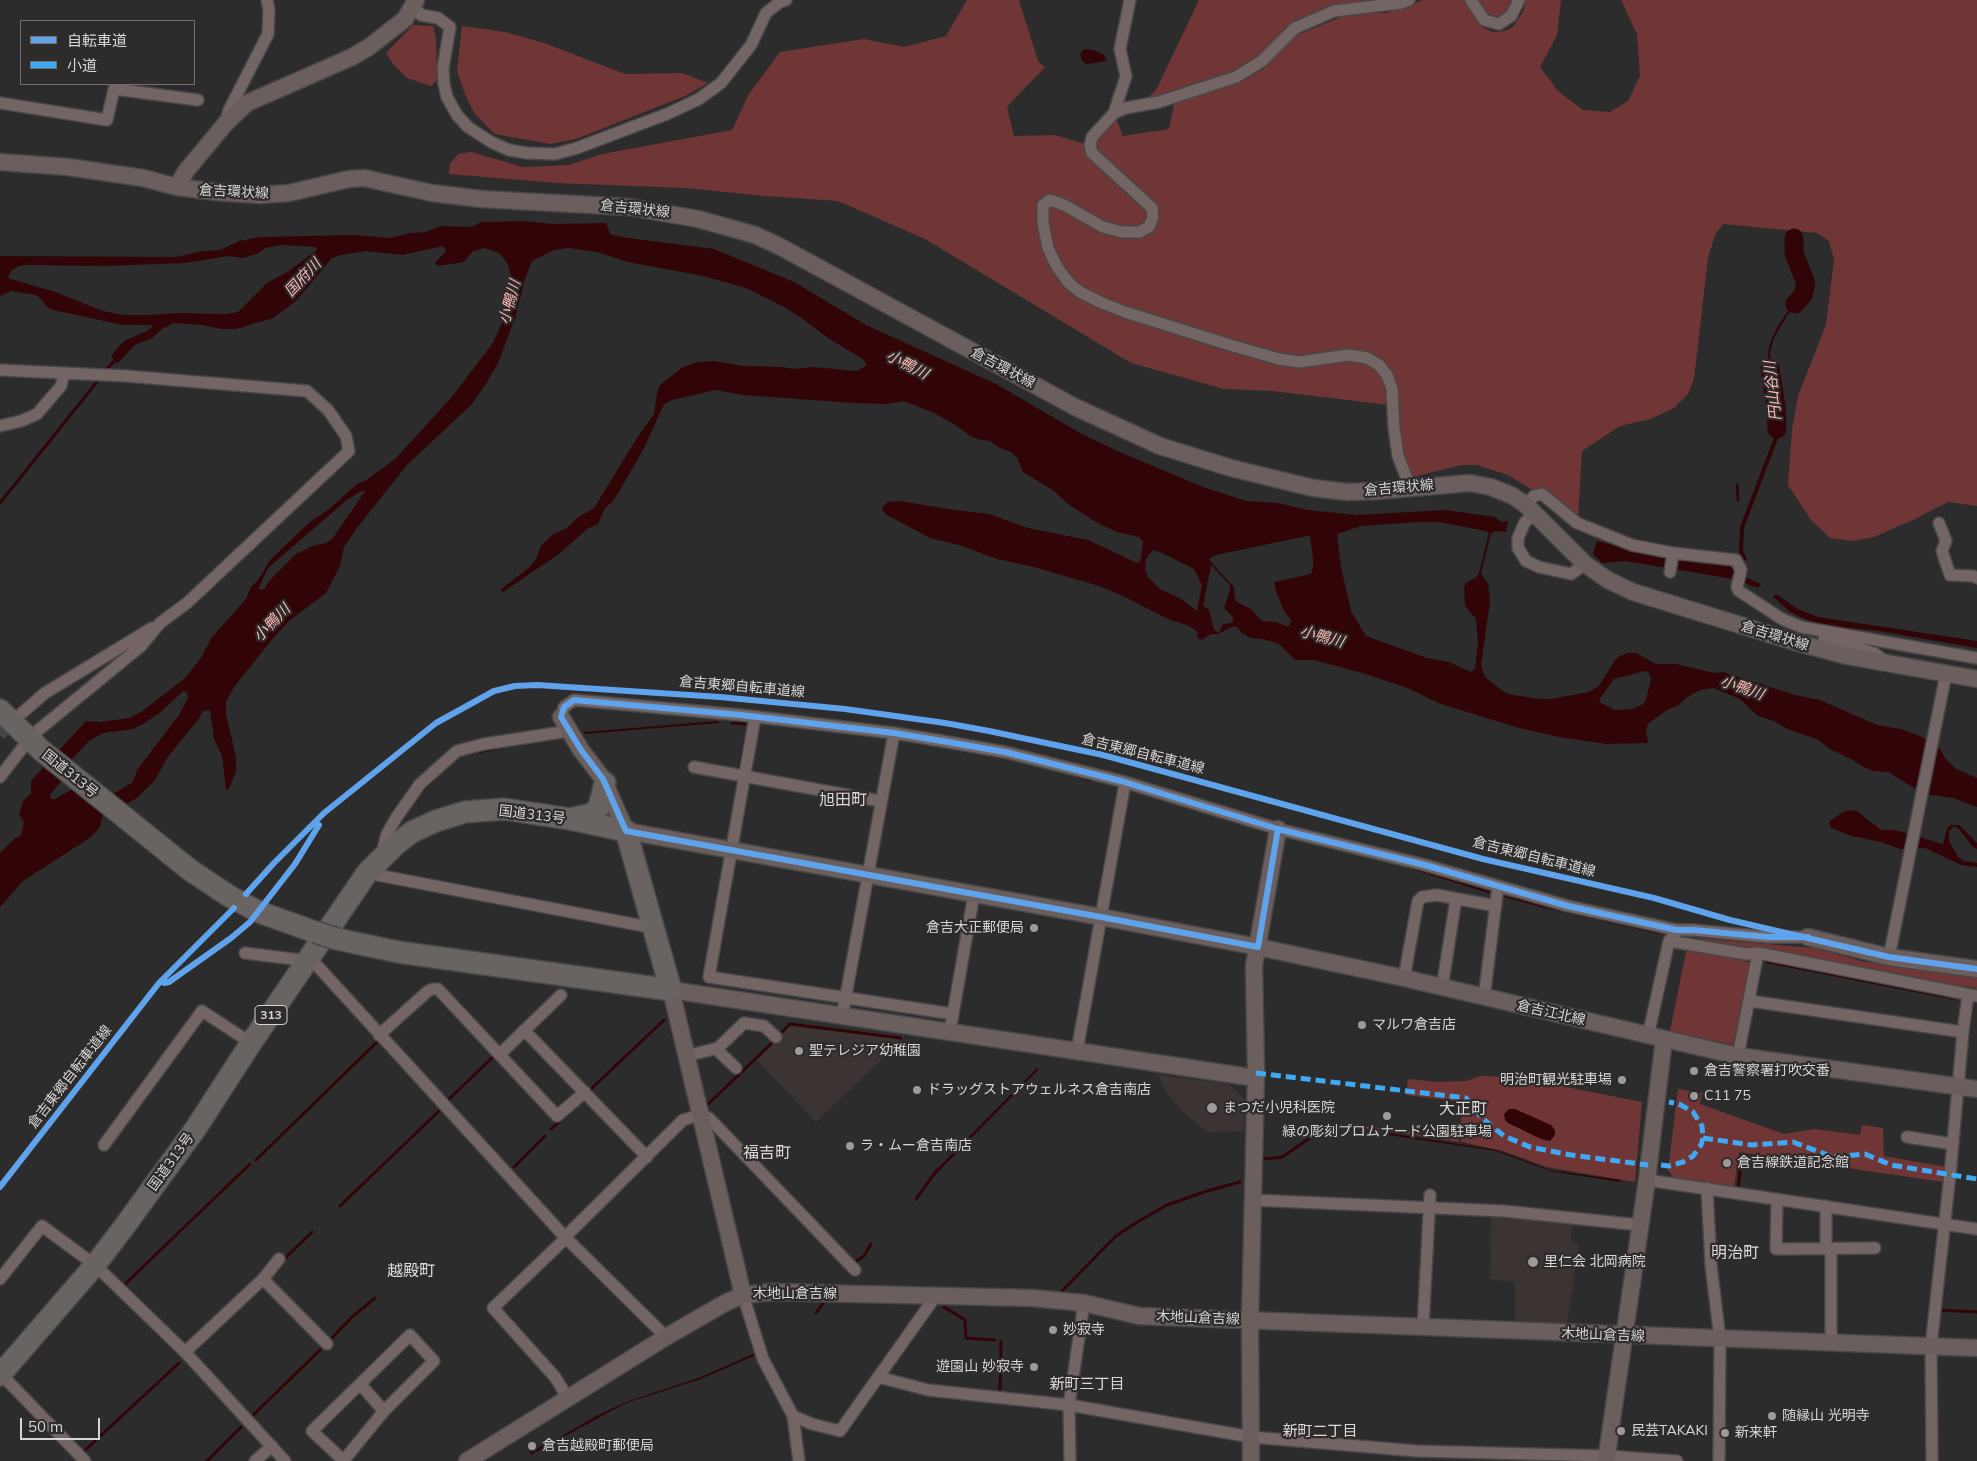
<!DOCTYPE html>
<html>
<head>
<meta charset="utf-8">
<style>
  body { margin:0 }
  #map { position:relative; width:1977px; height:1461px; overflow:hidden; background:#2d2c2c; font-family:Mulish,"Noto Sans JP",sans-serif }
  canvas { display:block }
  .legend { position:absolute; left:20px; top:20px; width:175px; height:65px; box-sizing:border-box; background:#2e2b2b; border:1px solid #726f6f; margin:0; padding:6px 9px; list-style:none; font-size:15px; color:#d7d5d5 }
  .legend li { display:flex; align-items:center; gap:10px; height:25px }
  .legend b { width:25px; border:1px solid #726f6f }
  .scale { position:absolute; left:20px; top:1418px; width:80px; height:22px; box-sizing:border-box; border:2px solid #d7d5d5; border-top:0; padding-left:6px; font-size:15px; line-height:18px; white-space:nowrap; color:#d7d5d5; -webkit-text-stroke:4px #2e2b2b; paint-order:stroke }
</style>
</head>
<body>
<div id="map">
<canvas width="1977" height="1461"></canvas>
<ul class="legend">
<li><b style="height:6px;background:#60a3ed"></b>自転車道</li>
<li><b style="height:6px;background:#3fa9f5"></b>小道</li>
</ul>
<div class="scale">50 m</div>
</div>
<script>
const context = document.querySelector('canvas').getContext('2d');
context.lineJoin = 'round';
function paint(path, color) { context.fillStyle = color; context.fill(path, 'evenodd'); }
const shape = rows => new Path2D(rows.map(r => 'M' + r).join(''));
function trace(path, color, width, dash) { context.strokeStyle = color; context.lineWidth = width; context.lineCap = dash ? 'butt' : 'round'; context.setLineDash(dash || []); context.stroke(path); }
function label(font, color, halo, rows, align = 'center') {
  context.font = font + ' Mulish,"Noto Sans JP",sans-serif'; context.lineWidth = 4.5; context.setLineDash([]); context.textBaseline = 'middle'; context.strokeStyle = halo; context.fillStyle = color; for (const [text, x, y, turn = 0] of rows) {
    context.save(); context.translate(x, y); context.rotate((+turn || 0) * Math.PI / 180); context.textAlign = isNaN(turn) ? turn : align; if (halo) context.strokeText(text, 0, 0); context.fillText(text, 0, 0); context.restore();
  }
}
paint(shape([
  [792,1023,904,1036,903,1039,816,1122,757,1060],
  [1158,1075,1229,1084,1244,1099,1244,1131,1208,1132,1184,1113,1175,1103,1168,1095],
  [1491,1215,1572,1224,1571,1242,1579,1244,1567,1326,1515,1324,1515,1282,1490,1279]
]), '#3c3433');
paint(shape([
  [967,0,1019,0,1038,61,1045,67,1007,107,1014,136,1054,135,1089,145,1114,113,1123,136,1169,129,1174,104,1228,85,1262,70,1297,35,1351,13,1386,13,1423,0,1466,0,1471,12,1481,27,1493,32,1505,31,1513,27,1523,12,1526,0,1561,0,1557,35,1540,67,1558,91,1583,110,1610,112,1628,101,1640,76,1637,34,1621,0,1977,0,1977,506,1948,502,1915,519,1874,537,1852,541,1830,538,1811,520,1788,485,1792,429,1798,396,1826,325,1834,260,1829,241,1817,233,1723,224,1715,235,1708,258,1694,379,1688,394,1674,408,1650,419,1620,426,1582,451,1578,518,1508,475,1477,465,1461,465,1413,477,1407,471,1401,460,1398,388,1393,372,1383,362,1345,350,1296,355,1278,354,1142,312,1103,298,1076,281,1067,271,1058,278,1068,290,1107,311,1130,320,1233,353,1280,365,1305,365,1345,360,1362,363,1372,368,1380,374,1389,405,1273,391,1224,389,1131,363,925,239,838,201,765,196,685,188,557,183,449,174,450,164,458,154,471,152,523,167,569,165,602,154,732,130,749,94,780,52,864,39,904,47,946,36],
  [1199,0,1397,0,1349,3,1299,20,1286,27,1262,54,1250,63,1234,71,1185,90,1148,98,1156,90],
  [1476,0,1513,0,1504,16,1497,17,1484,12],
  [413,25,433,26,436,38,437,80,431,86,407,78,394,65,386,53],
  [462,26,505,32,544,43,625,74,682,73,708,83,685,96,576,139,550,144,495,134,475,114,466,97,457,71],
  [1695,938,1814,948,1865,962,1977,976,1977,993,1976,988,1966,986,1965,991,1754,948,1736,950,1694,940],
  [1687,947,1751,963,1734,1045,1670,1031],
  [1481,1076,1516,1077,1642,1102,1635,1182,1547,1167,1503,1151,1462,1142,1460,1137,1462,1102,1406,1095,1408,1079,1437,1082,1466,1081],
  [1678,1089,1702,1093,1700,1104,1784,1134,1815,1129,1860,1135,1862,1125,1883,1128,1884,1156,1946,1167,1943,1182,1739,1152,1734,1188,1674,1178,1668,1170],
  [1330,1125,1374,1127,1458,1139,1460,1142,1374,1129]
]), '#703635');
paint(shape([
  [1084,49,1094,50,1104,55,1107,60,1102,62,1086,64,1082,61,1080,54],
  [524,221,553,224,606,223,610,234,621,237,714,249,794,282,866,325,996,384,1080,433,1115,450,1203,487,1246,501,1277,503,1308,510,1356,515,1446,510,1495,517,1502,522,1508,521,1506,532,1496,531,1491,533,1481,574,1488,583,1490,602,1481,665,1485,677,1500,689,1508,694,1539,699,1551,699,1589,692,1599,686,1615,660,1620,656,1628,653,1636,653,1656,664,1676,664,1714,673,1723,672,1795,695,1820,700,1877,725,1901,729,1920,736,1940,749,1945,758,1956,769,1977,778,1977,807,1953,798,1924,794,1888,772,1873,771,1864,767,1849,758,1830,749,1817,739,1789,730,1774,721,1758,716,1740,699,1714,688,1700,690,1686,698,1679,705,1667,710,1649,723,1646,729,1648,743,1606,744,1559,737,1519,728,1438,703,1410,689,1362,673,1314,660,1295,660,1279,644,1263,639,1251,638,1242,633,1237,627,1232,627,1218,634,1211,634,1202,640,1197,638,1198,632,1187,625,1170,620,1121,595,1099,586,1034,567,997,559,959,545,930,538,887,515,882,510,884,505,888,502,899,501,955,510,989,514,1028,528,1088,540,1137,563,1140,561,1141,557,1143,542,1139,537,1117,532,1096,522,1068,504,1054,491,1023,472,1017,458,1011,452,1000,448,990,441,977,439,969,435,954,424,934,413,904,401,887,404,853,403,744,395,715,390,672,400,664,404,644,448,620,490,612,502,605,508,598,524,587,529,559,554,503,592,500,590,531,566,537,557,541,546,552,535,567,528,577,518,594,508,637,438,654,414,657,393,660,385,683,367,698,362,714,361,743,366,783,367,794,369,813,367,857,371,867,365,863,359,828,338,803,319,784,307,746,288,703,276,628,262,597,252,569,248,554,250,532,261,525,279,515,318,498,363,486,384,471,405,406,466,357,528,344,547,340,566,326,593,289,621,274,637,234,687,226,702,226,714,236,757,236,772,228,790,226,790,222,756,214,739,210,710,203,711,198,720,167,758,155,780,137,798,102,817,100,827,91,837,23,881,0,907,0,853,15,838,21,836,24,822,19,814,23,801,31,794,31,781,86,721,100,722,129,718,141,712,184,679,201,658,212,637,246,599,251,587,258,580,270,560,310,522,329,509,357,484,365,481,395,459,451,398,493,343,505,316,512,282,508,264,499,253,485,248,473,251,464,262,438,266,435,263,446,251,443,246,402,255,366,251,341,255,332,258,296,301,273,318,236,329,221,329,202,325,174,323,162,329,152,338,135,345,117,364,111,356,120,345,126,340,147,331,152,327,152,325,123,325,53,310,48,308,40,298,36,295,11,291,0,296,0,256,176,257,203,251,220,250,239,241,260,237,355,235,391,238,410,233,426,232,440,226,472,227,481,222],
  [281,245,316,247,317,250,289,271,267,283,238,312,225,314,178,313,149,315,124,315,103,311,55,292,8,278,11,271,19,266,27,265,106,266,185,263,228,256,243,258,256,254,266,248],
  [362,491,365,491,333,538,326,543,313,546,296,554,270,580,264,589,259,590,260,585,268,568,348,499],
  [1419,522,1439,522,1485,531,1489,533,1479,573,1477,577,1466,583,1464,587,1465,606,1476,619,1478,642,1475,668,1471,672,1449,662,1427,658,1366,636,1351,611,1341,567,1337,534,1361,526],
  [1307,536,1310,536,1313,559,1313,567,1311,574,1274,582,1276,591,1284,611,1291,620,1290,625,1287,626,1275,622,1262,621,1251,609,1237,602,1235,598,1234,587,1210,561,1210,558,1216,555],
  [1153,550,1162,553,1194,569,1202,585,1197,611,1181,599,1160,589,1148,577,1145,569,1146,559],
  [1211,565,1230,585,1230,590,1224,608,1233,617,1233,621,1231,623,1223,624,1219,633,1214,630,1209,610,1203,606],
  [1645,671,1649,673,1651,679,1646,700,1643,704,1633,709,1615,710,1599,702,1601,697,1614,679],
  [183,691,187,692,188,698,179,715,137,770,133,782,115,793,71,790,55,799,51,799,50,795,61,781,73,758,89,741,103,733,133,729,145,723,162,711],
  [1806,282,1806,294,1803,302,1788,314,1774,338,1770,353,1774,395,1772,395,1768,359,1769,346,1777,327,1797,298,1803,293],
  [1774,404,1778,404,1780,419,1779,436,1744,528,1743,551,1747,559,1743,561,1739,552,1740,527,1775,435],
  [1597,541,1682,561,1730,566,1743,576,1761,584,1758,588,1733,579,1625,561,1602,563,1593,554],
  [1776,594,1798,609,1818,617,1977,641,1977,648,1879,631,1821,625,1802,618,1789,611,1773,597],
  [718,721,719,723,584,734,584,732],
  [1849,810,1857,811,1862,815,1881,830,1895,830,1943,844,1947,829,1950,825,1959,825,1977,843,1977,849,1972,846,1959,829,1954,826,1949,831,1949,841,1958,857,1964,861,1977,863,1977,867,1961,865,1925,848,1900,849,1881,842,1852,836,1831,828,1829,822,1843,812],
  [1505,896,1659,932,1659,934,1545,908,1504,897],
  [1766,961,1916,990,1960,1001,1766,963],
  [1037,1068,1039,1069,936,1174,935,1171],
  [1509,1109,1515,1109,1551,1125,1555,1130,1555,1135,1550,1141,1541,1139,1508,1123,1505,1120,1504,1114],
  [1389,1133,1497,1150,1550,1170,1621,1180,1620,1182,1550,1171,1496,1151,1388,1135],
  [755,1353,756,1355,701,1379,626,1403,554,1442,553,1441,596,1416,626,1402,701,1377]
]), '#310407');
trace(shape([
  [105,371,118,357],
  [1737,485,1738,500],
  [0,503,100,378],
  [732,723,748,724],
  [472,753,503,747],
  [740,767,748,727],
  [1078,776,1091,780],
  [420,793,437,776],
  [1260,829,1273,834],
  [1410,867,1494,893],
  [1102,879,1113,821],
  [779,1035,790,1024,901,1038],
  [1968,1038,1972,1007],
  [591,1089,664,1020],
  [448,1100,494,1056],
  [706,1106,773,1042],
  [551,1129,569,1113],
  [1264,1159,1282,1157,1325,1128,1329,1127],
  [256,1160,377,1042],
  [514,1167,545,1136],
  [1738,1189,1742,1156],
  [916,1199,937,1170],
  [340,1206,439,1111],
  [282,1261,312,1232],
  [852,1264,864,1256,871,1244],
  [122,1287,250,1164],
  [1061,1292,1116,1236,1139,1221,1167,1205,1207,1191,1240,1182],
  [944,1307,965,1320,966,1338,995,1340],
  [1938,1310,1977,1312],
  [816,1313,826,1299],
  [329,1341,352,1317,375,1298],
  [1000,1393,1001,1341],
  [250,1418,320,1350],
  [83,1452,179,1363],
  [531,1453,556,1440],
  [207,1461,241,1427]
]), '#310407', 3);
trace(shape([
  [1794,238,1794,253,1806,284,1803,295,1795,304],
  [1770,369,1776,406,1777,429]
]), '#310407', 19);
trace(shape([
  [0,735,15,720]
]), '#464545', 11, [11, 5.5]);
const street = shape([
  [1409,0,1401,3,1334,11,1295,28,1262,61,1236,77,1159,102,1126,108,1114,113,1092,137,1090,146,1092,153,1152,208,1153,217,1149,227,1139,232,1122,232,1103,227,1064,205,1050,200,1043,205,1043,223,1048,248,1057,267,1069,283,1080,292,1100,302,1125,312,1230,345,1279,359,1299,362,1349,355,1367,358,1379,365,1387,375,1392,389,1394,428,1398,456,1410,487],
  [1471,0,1484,20,1499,24,1511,16,1519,0],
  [413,6,421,15,438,18,450,27,443,68,444,84,447,97,457,115,468,127,491,142,509,150,527,153,555,154,577,148,667,114,699,99,721,83,751,45,766,13,780,2,786,0],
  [0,103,107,120,114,89,198,100],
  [1114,113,1126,76,1120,49,1130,0],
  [226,121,229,110,268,34,269,10,267,0],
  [0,370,126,376,307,391,328,410,346,436,349,451,187,603,160,623,141,646,36,732],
  [0,426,21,421,37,414,61,386,64,373],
  [1526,505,1534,496,1542,494,1577,523,1632,545,1673,553,1736,560,1741,570,1737,587,1739,591,1782,619,1801,627,1977,658],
  [1535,513,1525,522,1518,538,1518,548,1526,561,1539,567,1571,574,1585,564],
  [1939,523,1946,541,1942,551,1950,575,1973,576,1977,578],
  [1670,572,1673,553],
  [1824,638,1874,653,1882,659],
  [22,713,45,693,152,628],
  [561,717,564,707,574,700,741,715,894,733,942,741,1005,752,1121,781,1278,829,1425,865,1568,906,1677,930,1693,930,1768,937,1808,937],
  [755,717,709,977,953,1014],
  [694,767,880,801],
  [0,777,23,747],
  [382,853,387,834,396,818,420,784,457,751,484,744,569,731],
  [367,873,654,928],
  [1677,930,1669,941,1746,954,1758,953,1977,996],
  [245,953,309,961],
  [1889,957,1946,674],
  [311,959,565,1237,666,1337],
  [1404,978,1418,901,1422,897,1437,895,1496,906],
  [1442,988,1456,899],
  [1484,998,1498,886],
  [1750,1001,1963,1032],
  [842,1017,894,733],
  [524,1030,647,1157],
  [950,1031,974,894],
  [379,1035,428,991,433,989,438,989,557,1116,585,1092],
  [1648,1036,1669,941],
  [716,1049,736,1068],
  [1077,1051,1125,783],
  [500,1054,561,995],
  [686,1056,718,1048,744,1023,764,1026,776,1037],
  [1738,1056,1758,953],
  [1907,1137,1953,1144],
  [104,1145,202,1011,251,1043],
  [1647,1180,1977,1229],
  [1707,1188,1711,1265,1720,1339,1719,1461],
  [1777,1199,1776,1249,1875,1248],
  [1252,1200,1504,1211,1640,1225],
  [1826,1206,1826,1249],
  [565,1237,683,1120,700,1115,709,1118,855,1270],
  [566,1238,493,1308,555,1377,568,1398],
  [0,1279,42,1226,95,1265,185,1352,285,1461],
  [263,1279,327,1344],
  [743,1295,763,1359,793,1416,799,1461],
  [1423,1327,1430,1195],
  [1831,1343,1831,1249],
  [185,1352,263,1279,279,1259],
  [1,1374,85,1461],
  [878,1377,928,1390,1069,1405,1251,1437,1417,1451,1607,1456,1677,1461],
  [360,1384,384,1411],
  [793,1416,812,1424,840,1431,935,1297],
  [344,1460,384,1411,434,1361,410,1335,312,1431,344,1461],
  [255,1461,272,1446],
  [1070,1461,1069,1405,1084,1303],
  [1932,1461,1931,1346,1950,1175,1963,1032,1968,995]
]);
const secondary = shape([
  [0,162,68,167,143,178,177,187,216,192,260,195,289,193,349,179,364,178,432,193,481,199,629,207,698,219,755,235,779,246,1075,407,1160,446,1231,468,1313,488,1347,492,1376,491,1470,483,1491,487,1513,496,1526,505,1585,564,1608,580,1633,592,1795,642,1847,656,1977,679],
  [177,187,186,171,226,123,247,103,352,57,369,47,405,19,416,0],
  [561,717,581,750,603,779,626,831,1101,917,1258,947,1404,978,1738,1056,1977,1089],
  [1808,937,1889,957,1977,969],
  [743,1295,671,990,1256,1078],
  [467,1461,666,1337,725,1303,743,1295,772,1292,1032,1298,1084,1303,1139,1316,1977,1348],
  [1251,1461,1250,1320,1256,1073,1254,966,1278,829],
  [1606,1461,1647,1180,1664,1039]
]);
const highway = shape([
  [0,710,41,750,190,870,229,896,259,912,315,932],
  [570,819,592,814,599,807,605,783],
  [0,1375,95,1265,124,1227,196,1128,251,1043,367,873,395,845,412,832,436,821,465,812,504,809,570,819,626,831,671,990,398,952,337,939]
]);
trace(street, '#484747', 14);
trace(secondary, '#484747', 19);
trace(highway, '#484747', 24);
trace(street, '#736564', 11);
trace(secondary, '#6b5f5e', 16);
trace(highway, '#696362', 21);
const highwayBridge = shape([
  [315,932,337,939]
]);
trace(highwayBridge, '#484747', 24, []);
trace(highwayBridge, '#696362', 21);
trace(shape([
  [1256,1073,1466,1098,1482,1118,1504,1136,1530,1147,1571,1155,1648,1165],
  [1703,1138,1752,1145,1793,1142,1833,1157,1865,1154,1891,1165,1977,1179],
  [1661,1165,1669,1166,1683,1162,1693,1156,1701,1145,1703,1138,1702,1126,1693,1112,1679,1104,1669,1102]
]), '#3fa9f5', 5, [10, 5]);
trace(shape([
  [1278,829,1258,947,1101,917,626,831,603,779,581,750,561,717,564,707,574,700,741,715,894,733,942,741,1005,752,1121,781,1278,829,1425,865,1568,906,1677,930,1693,930,1768,937,1808,937],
  [246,894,274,863,324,813,436,723,494,691,515,686,537,685,720,697,845,709,945,723,989,731,1103,755,1483,859,1654,898,1730,920,1889,957,1977,969],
  [164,983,169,982,231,938,250,922,295,864,319,825],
  [0,1187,159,983,234,908]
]), '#60a3ed', 6);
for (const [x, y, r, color] of [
  [1034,928,5,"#9c9a9a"],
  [1362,1025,5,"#9c9a9a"],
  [799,1051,5,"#9c9a9a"],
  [1694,1071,5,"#9c9a9a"],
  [1622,1080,5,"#9c9a9a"],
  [917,1090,5,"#9c9a9a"],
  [1694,1096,5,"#9c9a9a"],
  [1212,1108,6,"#9c9a9a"],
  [1387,1116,5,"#9c9a9a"],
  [850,1146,5,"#9c9a9a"],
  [1727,1163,5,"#9c9a9a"],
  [1533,1262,6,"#9c9a9a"],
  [1053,1330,5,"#9c9a9a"],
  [1034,1367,5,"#9c9a9a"],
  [1772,1416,5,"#9c9a9a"],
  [1621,1431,5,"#9c9a9a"],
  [1725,1433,5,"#9c9a9a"],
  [532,1446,5,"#9c9a9a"]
]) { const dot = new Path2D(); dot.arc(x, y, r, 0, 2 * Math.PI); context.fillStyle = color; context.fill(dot); trace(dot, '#2e2b2b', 2); }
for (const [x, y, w] of [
  [271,1015,32]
]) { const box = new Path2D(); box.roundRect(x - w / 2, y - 9.5, w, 19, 4); context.fillStyle = '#2e2b2b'; context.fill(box); trace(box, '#d7d5d5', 1); }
label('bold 12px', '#d7d5d5', null, [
  ["313",271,1015]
]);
label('14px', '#d7d5d5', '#2e2b2b', [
  ["倉吉環状線",234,192,3],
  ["倉吉環状線",635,209,6],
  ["倉吉環状線",1003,368,28],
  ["倉吉環状線",1399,488,-5],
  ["倉吉環状線",1775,636,17],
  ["倉吉東郷自転車道線",742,687,5],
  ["倉吉東郷自転車道線",1143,754,14],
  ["国道313号",70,774,39],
  ["国道313号",532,815,7],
  ["倉吉東郷自転車道線",1534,857,14],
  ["倉吉江北線",1551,1013,13],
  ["倉吉東郷自転車道線",70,1077,-52],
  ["国道313号",171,1162,-54],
  ["木地山倉吉線",795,1294],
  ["木地山倉吉線",1198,1318,2],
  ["木地山倉吉線",1603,1335,2]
]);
label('14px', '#d7d5d5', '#2e2b2b', [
  ["倉吉大正郵便局",1024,928,"right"],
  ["マルワ倉吉店",1372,1025],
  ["聖テレジア幼稚園",809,1051],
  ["倉吉警察署打吹交番",1704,1071],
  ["明治町観光駐車場",1612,1080,"right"],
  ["ドラッグストアウェルネス倉吉南店",927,1090],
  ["C11 75",1704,1096],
  ["まつだ小児科医院",1223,1108],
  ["緑の彫刻プロムナード公園駐車場",1387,1132,"center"],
  ["ラ・ムー倉吉南店",860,1146],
  ["倉吉線鉄道記念館",1737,1163],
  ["里仁会 北岡病院",1544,1262],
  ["妙寂寺",1063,1330],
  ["遊園山 妙寂寺",1024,1367,"right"],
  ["随縁山 光明寺",1782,1416],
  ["民芸TAKAKI",1631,1431],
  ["新来軒",1735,1433],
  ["倉吉越殿町郵便局",542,1446]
], 'left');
label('italic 15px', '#ffbab6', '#2e2b2b', [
  ["国府川",303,278,-47],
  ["小鴨川",510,302,-75],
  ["小鴨川",907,365,27],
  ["円山谷川",1773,391,-96],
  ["小鴨川",272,623,-46],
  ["小鴨川",1322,637,15],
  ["小鴨川",1742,688,19]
]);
label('15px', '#dddad9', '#2e2b2b', [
  ["新町三丁目",1087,1384],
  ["新町二丁目",1320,1431]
]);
label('16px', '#dddad9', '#2e2b2b', [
  ["旭田町",843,800],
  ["大正町",1463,1109],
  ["福吉町",767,1153],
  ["明治町",1735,1253],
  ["越殿町",411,1271]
]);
</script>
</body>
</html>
